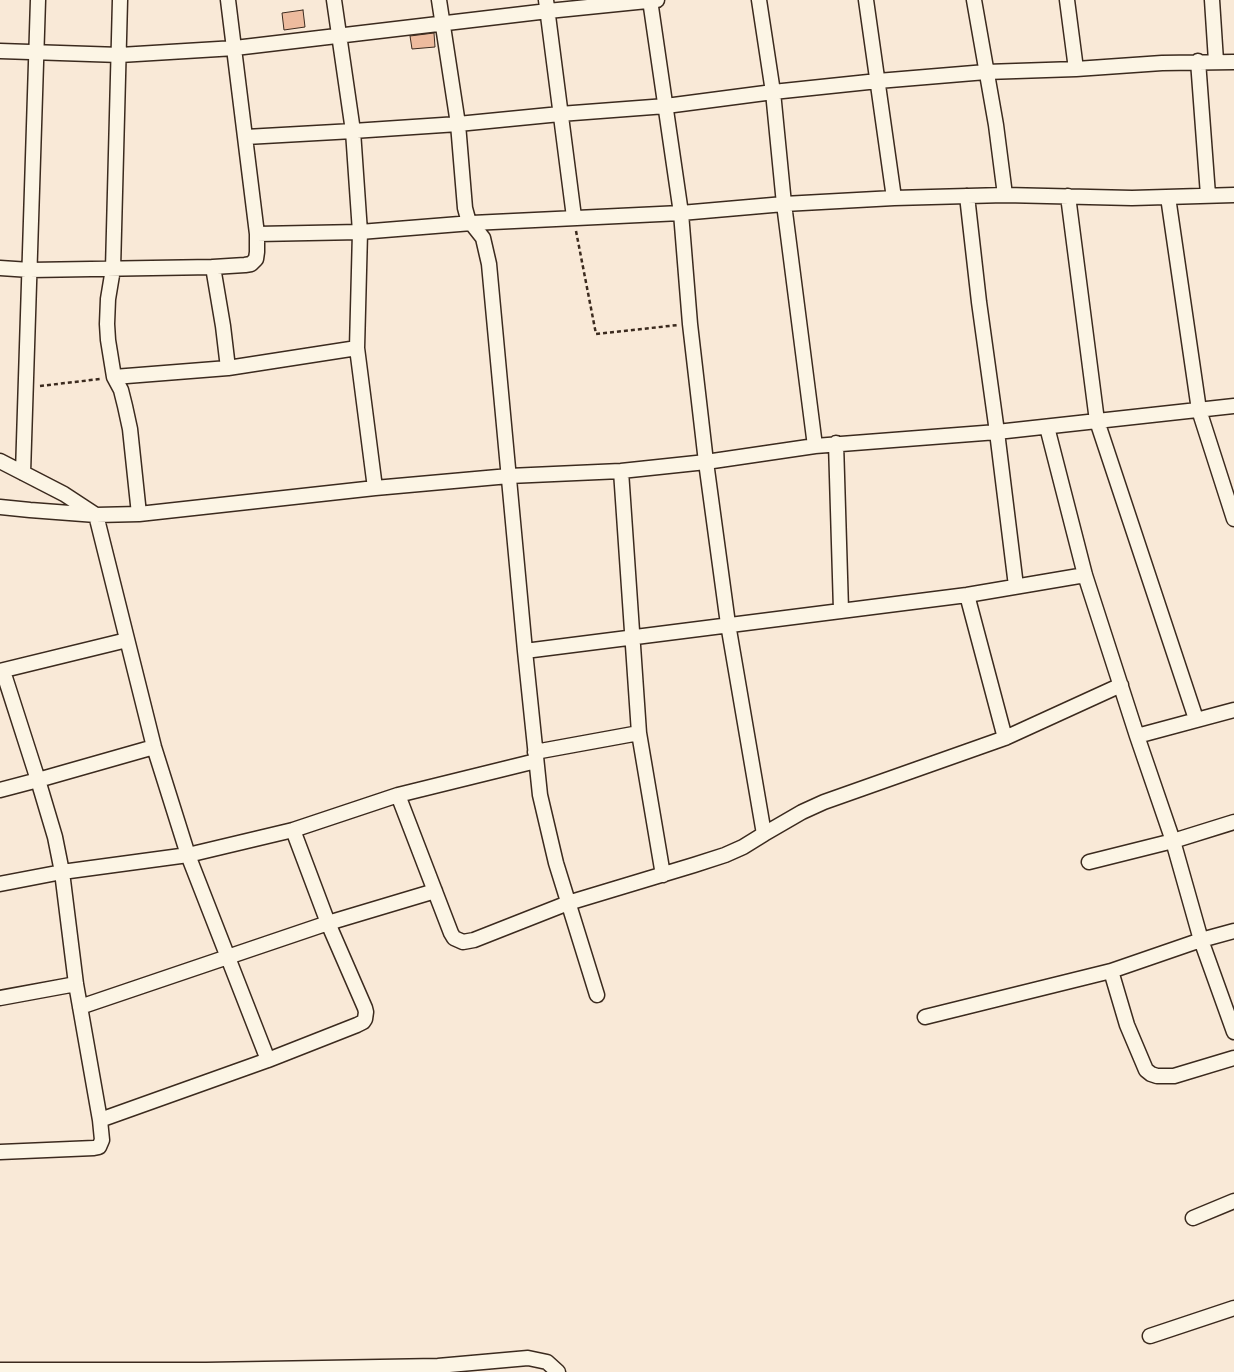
<!DOCTYPE html>
<html>
<head>
<meta charset="utf-8">
<style>
  body { margin:0 }
  canvas { display:block; background:#f9e9d7 }
</style>
</head>
<body>
<canvas width="1234" height="1372"></canvas>
<script>
const context = document.querySelector('canvas').getContext('2d');
context.lineJoin = 'round';
function paint(path, color) { context.fillStyle = color; context.fill(path, 'evenodd'); }
const shape = rows => new Path2D(rows.map(r => 'M' + r).join(''));
function trace(path, color, width, dash) { context.strokeStyle = color; context.lineWidth = width; context.lineCap = dash ? 'butt' : 'round'; context.setLineDash(dash || []); context.stroke(path); }
const building = shape([
  [303,10,305,27,284,30,282,13,303,10],
  [434,33,435,47,412,49,410,36,434,33]
]);
paint(building, '#edbb9e');
trace(building, '#3b2a1e', 1);
const street = shape([
  [120,0,113,269,108,299,107,324,108,340,114,377,121,390,125,406,130,429,139,514],
  [334,0,353,131,360,232,357,348,375,488],
  [439,0,458,124,465,208,468,219,483,238,489,264,525,651,540,795,556,863,597,995],
  [546,0,574,217],
  [759,0,773,92,784,204,815,446],
  [866,0,894,198],
  [974,0,996,125,1005,195],
  [1067,0,1076,69],
  [1212,0,1216,61],
  [0,51,120,55,235,48,548,11,657,0],
  [1198,61,1208,195],
  [246,137,353,131,458,124,560,114,666,106,773,92,878,81,986,72,1076,69,1162,63,1234,62],
  [967,196,979,302,997,432,1016,586],
  [1068,196,1097,421,1196,719],
  [1168,197,1199,410,1234,519],
  [257,234,360,232,472,223,681,213,784,204,894,198,1005,195,1132,198,1234,195],
  [213,267,223,326,228,368],
  [0,268,30,270,213,267,245,265,251,264,256,259,257,252,257,234,228,0],
  [114,377,228,368,357,348],
  [1047,427,1085,575,1137,736,1173,841,1201,940,1234,1032],
  [836,443,841,610],
  [0,461,64,494,96,515,154,747,188,855,268,1060],
  [23,473,38,0],
  [0,507,30,510,96,515,139,514,375,488,509,476,621,471,706,462,815,446,997,432,1234,406],
  [967,595,1005,738],
  [525,651,967,595,1085,575],
  [0,671,127,640],
  [3,671,38,780,154,747],
  [639,733,663,875],
  [1137,736,1234,710],
  [535,752,639,733,621,471],
  [0,790,38,780,55,837,62,872,76,984,100,1120,102,1140,99,1147,94,1148,0,1152],
  [398,795,451,933,454,938,463,942,474,940,568,903,694,865,725,855,743,847,764,834,728,624,706,462,690,324,681,213,650,0],
  [764,834,802,812,824,802,1005,738,1121,685],
  [1089,862,1173,841,1234,822],
  [0,884,62,872,188,855,293,830,398,795,536,761],
  [1111,971,1201,940,1234,931],
  [0,998,76,984],
  [80,1007,328,923,435,891],
  [925,1017,1111,971,1127,1025,1146,1070,1151,1074,1157,1076,1174,1076,1234,1058],
  [100,1120,268,1060,357,1025,363,1022,365,1019,366,1012,365,1008,328,923,293,830],
  [1193,1218,1234,1201],
  [1150,1336,1234,1308],
  [0,1370,206,1370,438,1366,528,1358,547,1362,558,1372]
]);
trace(street, '#3b2a1e', 17);
trace(shape([
  [576,231,596,334,678,325],
  [40,386,100,379]
]), '#3b2a1e', 2.5, [4, 3]);
trace(street, '#fcf5e5', 14);
</script>
</body>
</html>
